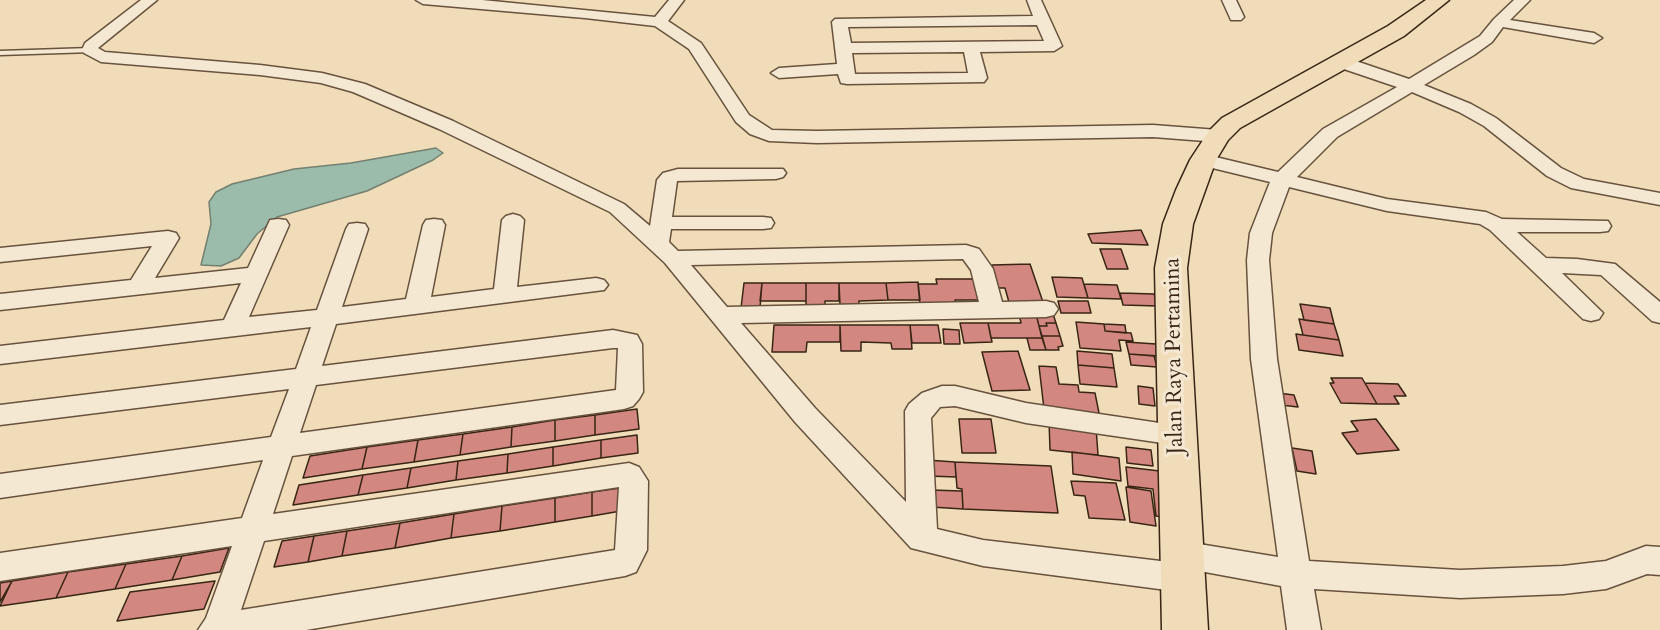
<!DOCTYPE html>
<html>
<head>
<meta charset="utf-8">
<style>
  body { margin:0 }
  canvas { display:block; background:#f0dcb9 }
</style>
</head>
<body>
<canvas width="1660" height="630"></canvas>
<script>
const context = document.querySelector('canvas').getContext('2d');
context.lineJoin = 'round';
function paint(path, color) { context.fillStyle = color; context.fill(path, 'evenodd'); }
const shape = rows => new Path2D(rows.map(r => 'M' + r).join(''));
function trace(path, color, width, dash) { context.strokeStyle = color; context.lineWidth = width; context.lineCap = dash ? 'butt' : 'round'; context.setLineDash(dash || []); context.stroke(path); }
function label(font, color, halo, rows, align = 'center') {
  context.font = font + ' Cardo,serif'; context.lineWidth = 6; context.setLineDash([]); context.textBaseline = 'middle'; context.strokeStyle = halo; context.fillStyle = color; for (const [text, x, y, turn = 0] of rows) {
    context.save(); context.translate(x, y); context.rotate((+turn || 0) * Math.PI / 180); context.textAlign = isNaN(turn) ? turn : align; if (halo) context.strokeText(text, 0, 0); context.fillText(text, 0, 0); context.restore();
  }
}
const water = shape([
  [436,148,443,153,433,160,367,191,277,217,257,234,239,258,221,266,201,265,211,224,209,202,216,192,232,184,294,169,351,163,436,148]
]);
paint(water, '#9bbcab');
trace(water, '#74806f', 1.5);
const building = shape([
  [1141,230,1148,245,1092,243,1088,234,1141,230],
  [1100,249,1121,249,1128,269,1107,269,1100,249],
  [1030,264,1044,305,1010,306,1005,288,998,288,992,265,1030,264],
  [1052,277,1082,278,1088,298,1057,297,1052,277],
  [936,279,979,279,984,300,955,300,956,304,920,305,918,284,937,284,936,279],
  [918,282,920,300,888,300,886,283,918,282],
  [744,283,762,283,760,308,741,308,744,283],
  [762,283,806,283,806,301,760,301,762,283],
  [806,283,839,283,839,301,825,301,825,306,806,306,806,283],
  [839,283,886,283,888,300,859,301,859,305,840,305,839,283],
  [1084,284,1117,285,1121,299,1088,298,1084,284],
  [1120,293,1154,294,1158,306,1123,305,1120,293],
  [1058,301,1088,301,1091,313,1061,313,1058,301],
  [1300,304,1330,308,1334,324,1304,320,1300,304],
  [1019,314,1036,314,1042,338,991,338,988,323,1021,323,1019,314],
  [1036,314,1053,314,1056,323,1046,323,1047,326,1039,326,1036,314],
  [1299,319,1334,324,1339,340,1303,335,1299,319],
  [1076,322,1104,324,1105,331,1131,333,1133,341,1119,340,1121,351,1080,348,1076,322],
  [960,323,988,323,992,342,964,343,960,323],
  [1046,323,1056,323,1060,336,1042,336,1039,326,1047,326,1046,323],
  [1104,324,1125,325,1126,333,1105,331,1104,324],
  [774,325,840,325,840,342,807,342,806,352,772,352,774,325],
  [840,325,910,325,912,349,892,349,891,343,861,342,861,351,841,351,840,325],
  [910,325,938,325,941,343,912,343,910,325],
  [943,329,959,330,960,344,944,344,943,329],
  [1296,334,1339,340,1343,356,1299,350,1296,334],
  [1042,336,1060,336,1063,346,1058,347,1059,350,1046,350,1042,336],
  [1027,338,1042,338,1046,350,1030,350,1027,338],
  [1126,342,1156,344,1159,356,1129,354,1126,342],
  [1018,351,1030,390,992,391,982,352,1018,351],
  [1077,351,1112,354,1114,368,1078,365,1077,351],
  [1129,354,1154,356,1157,367,1131,365,1129,354],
  [1078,365,1114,368,1117,387,1080,384,1078,365],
  [1039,366,1056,367,1059,384,1078,385,1079,392,1095,393,1100,418,1044,409,1039,366],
  [1331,378,1362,378,1377,404,1341,403,1330,383,1334,383,1331,378],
  [1365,383,1398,384,1406,396,1394,396,1399,404,1377,404,1365,383],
  [1138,386,1153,388,1155,406,1139,404,1138,386],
  [1278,393,1294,395,1298,407,1281,405,1278,393],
  [637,409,639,429,595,435,595,415,637,409],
  [595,415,595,435,555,441,555,420,595,415],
  [959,419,991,419,996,453,962,453,959,419],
  [1376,419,1399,450,1357,454,1342,433,1358,431,1351,421,1376,419],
  [555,420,555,441,511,447,512,427,555,420],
  [1049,421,1096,427,1098,455,1050,450,1049,421],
  [512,427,511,447,460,455,463,434,512,427],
  [463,434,460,455,414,462,418,440,463,434],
  [637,435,638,453,601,458,601,440,637,435],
  [418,440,414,462,362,469,367,447,418,440],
  [601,440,601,458,553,466,553,447,601,440],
  [367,447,362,469,303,478,310,456,367,447],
  [553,447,553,466,507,473,508,454,553,447],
  [1126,447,1151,450,1153,466,1127,463,1126,447],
  [1292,448,1312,451,1316,474,1297,471,1292,448],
  [1072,452,1119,458,1121,481,1073,474,1072,452],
  [508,454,507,473,456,480,458,461,508,454],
  [927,460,955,462,956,477,928,476,927,460],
  [458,461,456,480,407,488,411,468,458,461],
  [955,462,1051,466,1058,513,963,509,962,489,957,488,955,462],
  [1126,467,1168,472,1174,519,1156,516,1153,489,1128,486,1126,467],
  [411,468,407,488,358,495,363,475,411,468],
  [363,475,358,495,293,505,299,485,363,475],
  [1071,481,1116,483,1125,520,1089,518,1085,496,1074,495,1071,481],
  [1126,487,1151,491,1156,526,1130,522,1126,487],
  [620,488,621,511,592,516,592,492,620,488],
  [931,490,962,491,963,509,931,507,931,490],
  [592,492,592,516,555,522,555,498,592,492],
  [555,498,555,522,500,531,502,506,555,498],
  [502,506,500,531,451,538,454,514,502,506],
  [454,514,451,538,395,548,400,523,454,514],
  [400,523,395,548,342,556,347,531,400,523],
  [347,531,342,556,308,562,314,536,347,531],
  [314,536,308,562,274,567,282,541,314,536],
  [229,548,220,572,172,580,182,556,229,548],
  [182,556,172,580,115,589,126,564,182,556],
  [126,564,115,589,56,598,68,572,126,564],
  [68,572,56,598,0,606,12,581,68,572],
  [12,581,0,602,0,583,12,581],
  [215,581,204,609,117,621,130,592,215,581]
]);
paint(building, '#d28880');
trace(building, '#392514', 1.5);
const service = shape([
  [90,48,94,50,93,52,0,55,0,51,90,48]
]);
const minor = shape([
  [141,0,157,0,98,48,105,52,260,65,322,73,365,84,453,121,624,204,650,226,657,180,663,173,678,169,783,169,786,173,783,177,776,179,677,181,672,217,763,217,771,218,774,223,771,228,763,229,671,229,669,242,678,251,966,245,979,249,993,269,1002,302,1046,301,1054,303,1058,309,1054,315,1046,317,741,323,815,408,906,502,905,411,909,404,922,393,942,386,955,386,1026,403,1186,427,1190,434,1186,441,1176,445,1026,423,955,406,940,407,931,418,937,529,983,540,1169,562,1165,554,1170,544,1181,541,1278,557,1251,359,1247,260,1250,233,1270,182,1196,164,1193,160,1196,156,1203,154,1278,172,1323,129,1397,87,1335,66,1333,62,1335,58,1347,58,1409,79,1480,36,1494,19,1514,0,1530,0,1510,20,1594,33,1602,38,1594,43,1503,27,1492,42,1474,55,1424,85,1471,104,1496,118,1561,168,1584,179,1660,193,1660,205,1571,188,1547,176,1484,126,1459,112,1412,92,1337,137,1297,177,1387,199,1486,212,1502,219,1608,221,1611,226,1608,231,1600,232,1517,232,1546,258,1577,259,1615,264,1660,302,1660,323,1652,321,1601,275,1562,273,1603,313,1599,319,1591,321,1583,319,1490,230,1480,224,1387,211,1289,187,1272,233,1269,260,1277,359,1309,561,1460,570,1563,566,1606,561,1646,546,1660,547,1660,575,1647,574,1606,589,1563,594,1460,598,1314,589,1321,630,1287,630,1281,586,1194,570,1198,578,1193,588,1182,592,983,566,911,548,795,422,665,263,610,212,439,129,353,92,321,83,260,75,101,62,84,53,82,50,85,43,141,0],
  [963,259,971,270,979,302,727,307,691,265,963,259],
  [416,0,482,0,655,17,669,0,684,0,668,21,701,43,749,115,772,130,817,131,1153,125,1218,130,1225,132,1227,136,1225,140,1218,142,1153,137,817,143,769,141,750,134,736,122,689,49,655,26,585,18,423,4,416,0],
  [1027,0,1041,0,1062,46,1054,51,980,52,987,78,984,82,847,84,841,83,838,74,779,78,771,73,779,68,837,64,832,22,835,19,1033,16,1027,0],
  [1037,25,1044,41,851,43,848,27,1037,25],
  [964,52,968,73,855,74,852,53,964,52],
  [1222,0,1236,0,1244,17,1241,20,1231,20,1222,0],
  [513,214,520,216,524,220,517,287,596,278,604,280,608,285,604,290,336,324,322,366,613,330,637,335,642,344,643,392,639,399,633,406,624,409,292,456,273,514,629,463,639,467,648,481,647,550,636,572,625,576,306,630,198,630,206,618,232,546,0,581,0,553,242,518,263,460,0,498,0,474,271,437,289,389,0,425,0,405,296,369,311,327,0,364,0,346,224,320,241,283,0,310,0,294,131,280,152,246,0,262,0,248,168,231,176,233,179,238,155,278,248,268,270,220,278,219,286,220,289,225,249,317,317,310,346,229,349,224,357,223,365,224,368,229,342,307,406,299,423,225,426,220,434,219,442,220,445,225,431,297,494,289,502,220,506,216,513,214],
  [613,348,618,348,616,390,300,433,316,385,613,348],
  [619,487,615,550,241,610,264,541,619,487]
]);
const primary = shape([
  [1426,0,1449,0,1404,36,1240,128,1228,140,1216,160,1193,224,1187,268,1208,630,1162,630,1155,268,1163,224,1176,190,1190,160,1209,131,1222,118,1388,26,1426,0]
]);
trace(service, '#67533d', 3);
trace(minor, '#67533d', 3);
trace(primary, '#392514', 3);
paint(service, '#f5e8d2');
paint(minor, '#f5e8d2');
paint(primary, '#f0dcb9');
label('22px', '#392514', '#f5e8d2', [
  ["Jalan Raya Pertamina",1175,356,-91]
]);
</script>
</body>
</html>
